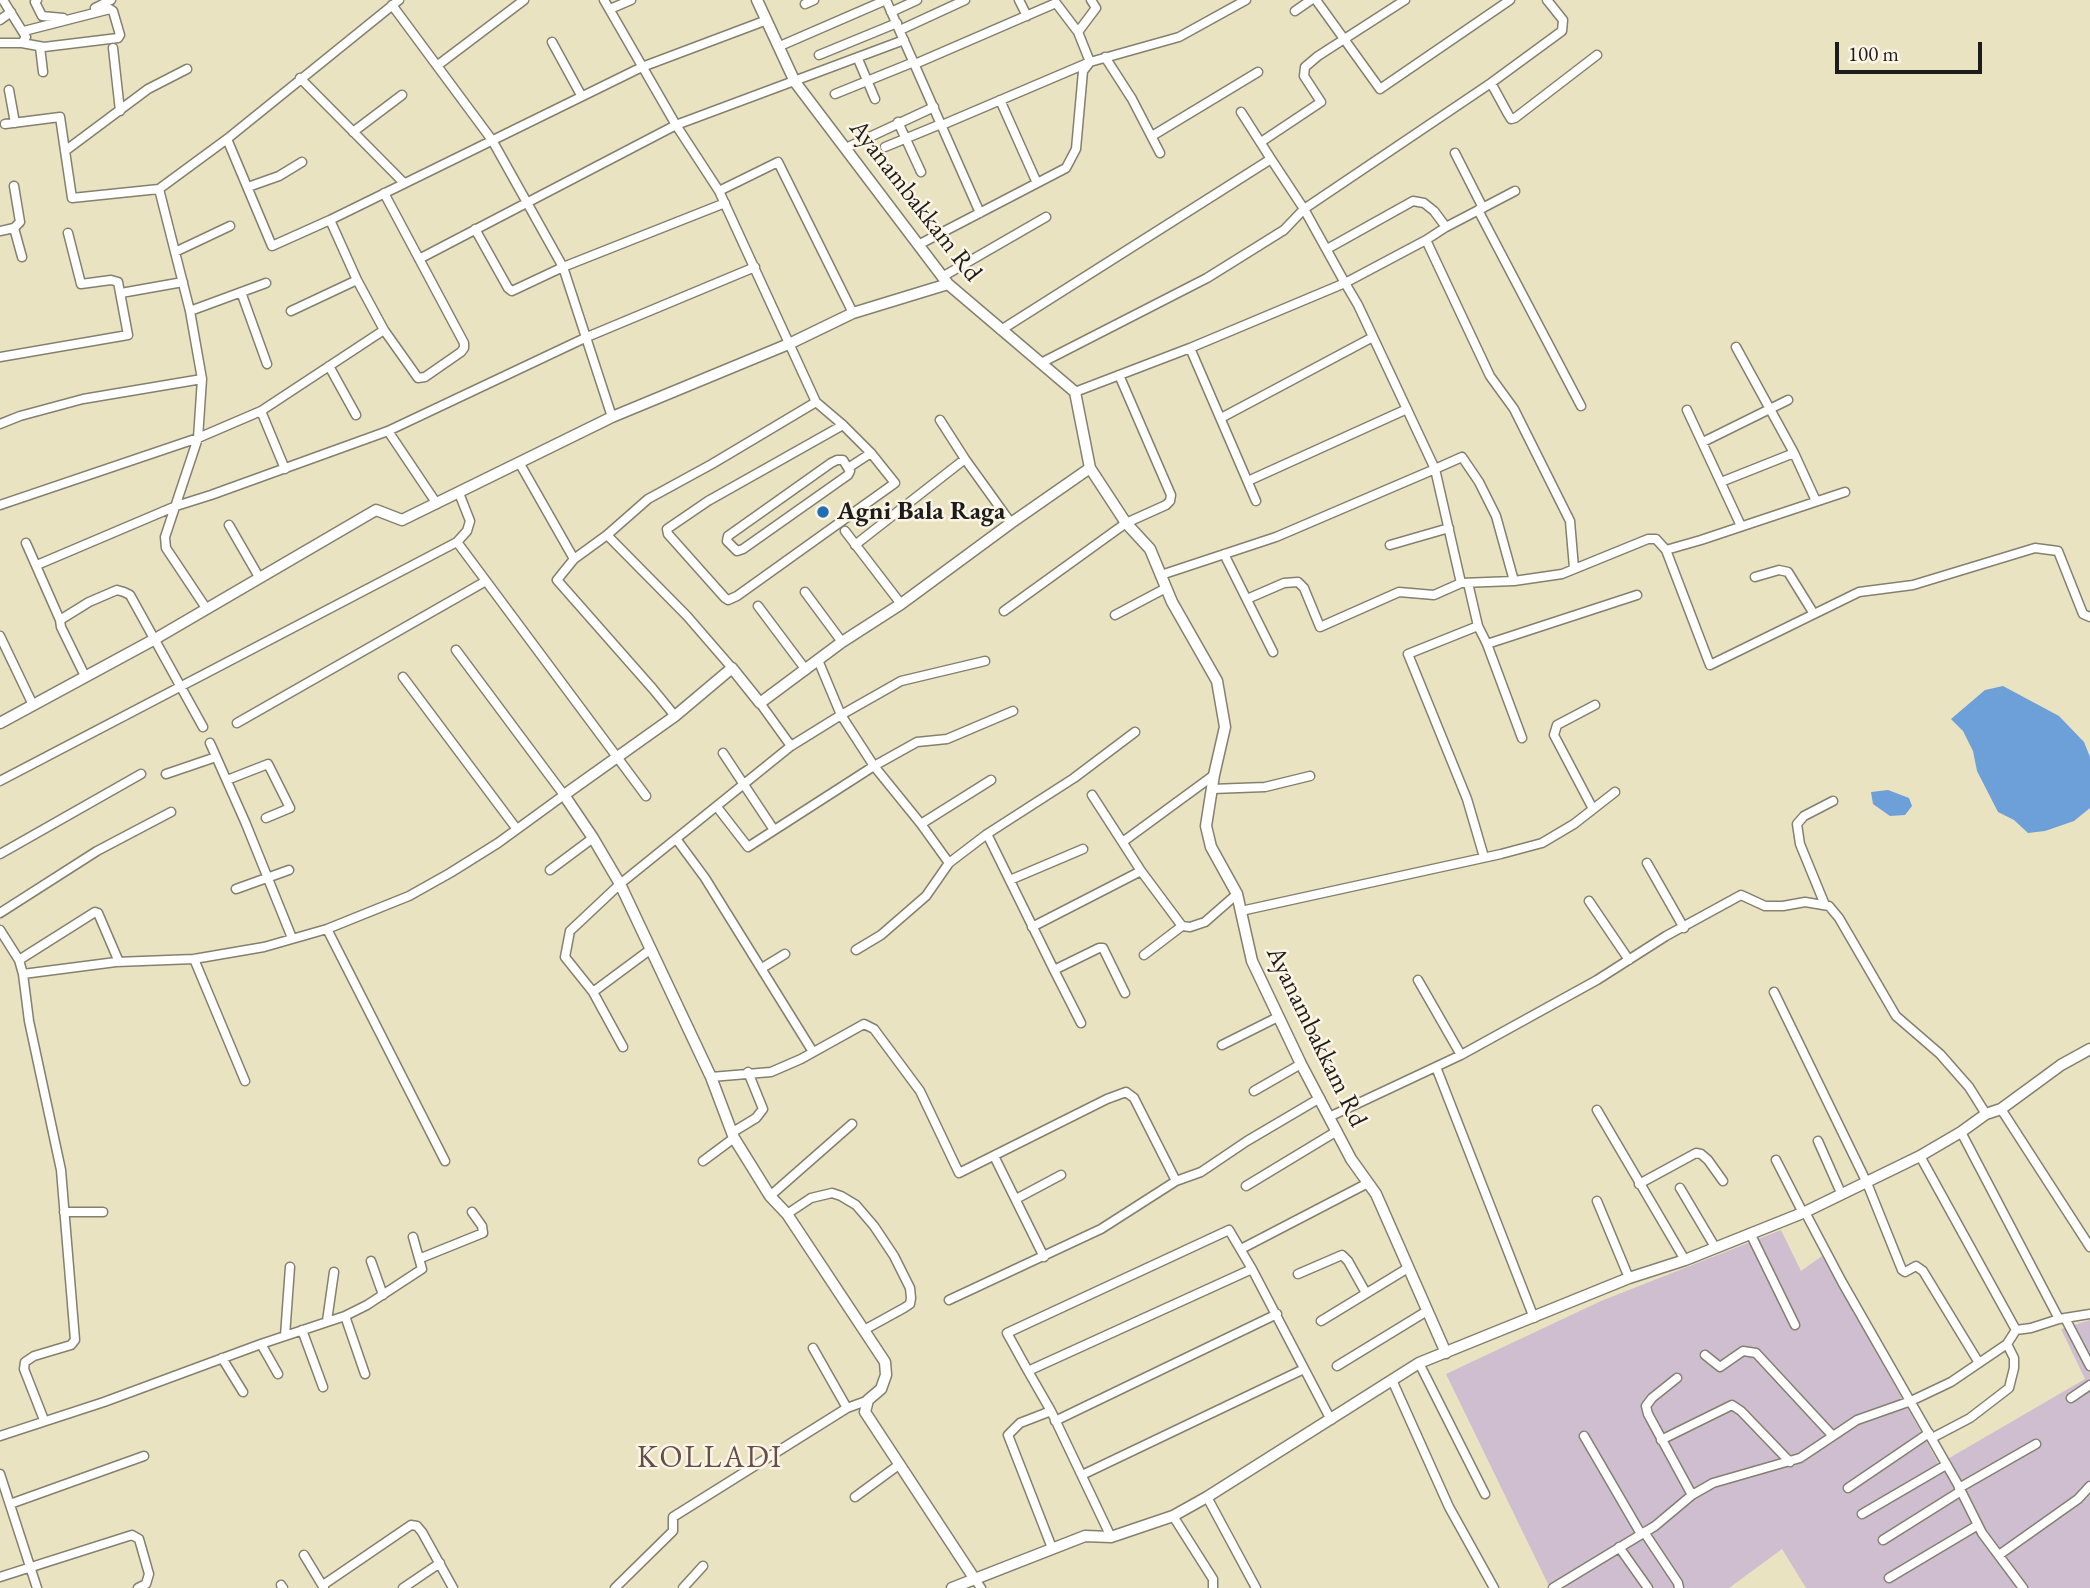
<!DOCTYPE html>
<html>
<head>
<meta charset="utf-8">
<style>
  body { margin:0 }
  #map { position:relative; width:2090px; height:1588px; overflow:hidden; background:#eae3c2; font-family:"EB Garamond",serif }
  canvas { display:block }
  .scale { position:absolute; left:1835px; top:42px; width:147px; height:32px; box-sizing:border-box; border:4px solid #1c1c1c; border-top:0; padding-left:9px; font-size:21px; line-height:24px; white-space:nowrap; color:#1c1c1c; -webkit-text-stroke:5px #fcf5e5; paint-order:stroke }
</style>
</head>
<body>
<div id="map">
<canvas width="2090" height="1588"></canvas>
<div class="scale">100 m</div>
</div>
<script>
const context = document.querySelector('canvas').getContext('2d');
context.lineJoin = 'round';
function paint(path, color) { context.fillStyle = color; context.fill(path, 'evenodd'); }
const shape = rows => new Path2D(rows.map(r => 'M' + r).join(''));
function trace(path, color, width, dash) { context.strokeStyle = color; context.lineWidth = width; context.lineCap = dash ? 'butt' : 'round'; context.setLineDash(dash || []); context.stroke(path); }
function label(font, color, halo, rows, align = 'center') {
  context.font = font + ' "EB Garamond",serif'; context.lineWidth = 5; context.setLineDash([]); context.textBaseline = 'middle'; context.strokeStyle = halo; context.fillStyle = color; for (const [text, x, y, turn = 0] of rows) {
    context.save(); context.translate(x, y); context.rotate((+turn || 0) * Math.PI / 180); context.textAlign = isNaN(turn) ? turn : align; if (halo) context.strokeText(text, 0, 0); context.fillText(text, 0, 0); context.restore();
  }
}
paint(shape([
  [1781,1230,1801,1271,1822,1256,1939,1464,2085,1379,2061,1329,2090,1320,2090,1588,1806,1588,1782,1549,1729,1588,1550,1588,1446,1374,1601,1301]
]), '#cfbdd0');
paint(shape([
  [2003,686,2059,716,2084,742,2090,757,2090,808,2074,821,2045,831,2028,833,2014,820,1998,812,1977,771,1973,751,1963,731,1951,719,1985,690],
  [1888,790,1909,798,1912,806,1905,815,1890,816,1873,804,1871,792]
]), '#6d9fd8');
const minor = shape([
  [37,0,35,2,42,16,63,18],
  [604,0,676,125,719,191,816,402,843,425,871,453,895,483,737,596,728,600,725,598,668,534,667,529,708,501,843,425],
  [886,0,980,213],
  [1019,0,1027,16],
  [1316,0,1380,89,1510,0],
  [805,4,814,0],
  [392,5,492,140,563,267,612,417],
  [95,8,111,0],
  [610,9,631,0],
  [1295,11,1311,0],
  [891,12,917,0],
  [0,20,11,12],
  [900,30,965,0],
  [552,42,581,95],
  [0,43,22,43,26,37,3,0],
  [22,43,44,47,118,38,120,35,113,11,110,9,24,31],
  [780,46,886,0],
  [40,47,43,72],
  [113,48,120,111],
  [819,55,897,23],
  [1105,57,1132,99,1160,153],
  [858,59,875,99],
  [1090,62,1078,32,1096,8,1091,0],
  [915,64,1056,3,1078,32],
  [438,65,524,0],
  [300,78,404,183],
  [1491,83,1508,114,1511,119,1515,118,1597,55],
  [9,90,15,123],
  [835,94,914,62],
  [1000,100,1037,183],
  [1241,112,1271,159],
  [898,122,921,172],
  [5,124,60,117,72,198,159,189,227,139,399,0],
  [942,125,1090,62,1179,37,1246,0],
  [353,132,402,95],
  [1152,136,1258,72],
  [227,139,272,246,330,220,642,67,767,20],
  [1261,142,1321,102,1304,76,1305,67,1318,56,1405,0],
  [885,147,941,124],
  [846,148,934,107],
  [65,151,148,89,187,69],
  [1455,153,1483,208],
  [248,187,279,176,302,162],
  [159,189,190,311,202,379,198,438,165,537,166,548,206,608],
  [719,191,778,162,853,313],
  [384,193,464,343,464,348,461,352,425,377,418,378,384,330],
  [1478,210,1581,406],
  [1446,227,1515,191],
  [14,228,22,257],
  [475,229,508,288,512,291,563,267,725,203],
  [0,231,14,228,20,222,14,186],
  [918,245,1066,168,1076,149,1083,71,1090,62],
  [1327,249,1413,201,1424,203,1434,211,1446,227,1426,240],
  [175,252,230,226],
  [419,259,676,125,904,40],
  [942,277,1046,217],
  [241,292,267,364],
  [121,293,183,282],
  [190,311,266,283],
  [291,311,357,280],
  [1001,330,1271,159,1304,209,1345,283,1426,240,1490,376,1514,409,1570,521,1574,568],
  [1736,347,1794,453,1816,501],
  [1190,348,1256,501],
  [0,357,128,335,118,282,111,280,81,284,68,233],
  [1041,363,1207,278,1284,230,1304,209,1491,83,1562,31,1563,20,1547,0],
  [329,366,356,415],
  [1075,392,1190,348,1345,283,1358,305,1435,469,1462,457,1479,482,1496,516,1514,581],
  [1687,410,1741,526],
  [261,411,285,469],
  [1221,418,1373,337],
  [940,420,965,459],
  [0,424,20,416,83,399,202,379],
  [388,431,437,504],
  [1703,442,1788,400],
  [520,464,574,559,557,580,653,689,675,716],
  [848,468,850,471,848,475,743,549,737,551,727,541,728,536,831,463,837,460,843,460,848,468,871,453],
  [1248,481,1407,409],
  [1721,482,1794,453],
  [459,493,470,521,467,531,457,542,646,796],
  [0,505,198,438,261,411,384,330,357,280,330,220],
  [229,525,259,577],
  [845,531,901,604],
  [607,535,648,499,712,464,816,402],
  [26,543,60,620],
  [855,545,965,459,1011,523],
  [1390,545,1449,528],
  [1666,550,1701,540,1845,492],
  [1224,554,1273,652],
  [574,559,607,535,687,616,732,668],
  [37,565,176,506,211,495,388,431,587,337,755,267],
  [1161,575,1276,537,1435,469,1461,583,1514,581,1562,574,1648,539,1656,539,1666,550,1710,665,1859,592,1913,585,2035,548,2058,551,2083,614,2090,617],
  [1755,577,1779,570,1788,572,1814,614],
  [1468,583,1478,626,1487,644,1637,595],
  [805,592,842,642],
  [1247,599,1284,583,1298,582,1304,588,1320,627,1399,592,1434,595,1461,583],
  [758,606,806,670],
  [1004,611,1126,523,1166,505,1170,501,1171,495,1119,375],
  [1115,615,1166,588],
  [1478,626,1408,654,1467,799,1484,857],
  [0,636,33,705],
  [1487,644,1522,738],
  [818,660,841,715,874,766,921,824,949,863],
  [85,676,61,627,60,620,89,602,117,590,124,592,130,595,203,727],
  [403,677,516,828],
  [760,703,791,746],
  [237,723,486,581],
  [210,743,246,824,292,938],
  [723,753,774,830],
  [166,774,216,757],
  [227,780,268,764,290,808,266,818],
  [0,781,457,542],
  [1212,789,1265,787,1310,776],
  [717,807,748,847,874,766,917,742,947,739,1013,711],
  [1593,809,1554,735,1557,725,1595,705],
  [921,824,991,780],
  [987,834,1054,970,1099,948,1103,948,1125,993],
  [677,840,705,878,813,1052],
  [1124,841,1214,775],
  [0,854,141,774],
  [1647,863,1684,928],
  [550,870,593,838],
  [1141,871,1182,926,1190,927,1205,922,1237,894],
  [1010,880,1083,849],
  [236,889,289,870],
  [1589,901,1629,960],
  [1825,905,1800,844,1797,824,1804,816,1833,801],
  [1241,911,1501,854,1542,843,1574,824,1615,792],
  [0,913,97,851,171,812],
  [1032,927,1141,871,1092,795],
  [327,929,445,1161],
  [0,930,19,960,23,974,29,1021,61,1170,75,1340,71,1345,34,1356,25,1362,24,1369,44,1420],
  [856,950,881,935,926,896,949,863,987,834,1074,778,1135,732],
  [1144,955,1182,926],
  [194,959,245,1081],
  [19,960,95,912,98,913,119,962],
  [762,968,785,954],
  [1054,970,1081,1023],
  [23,974,116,962,194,959,264,947,327,929,409,896,450,873,498,843,564,795,456,650],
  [1418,980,1461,1055],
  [593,992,651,949],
  [1774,992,1867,1183,1902,1270,1905,1272,1916,1266,1923,1271,1979,1363],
  [1222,1045,1278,1017],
  [623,1047,593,992,565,957,570,931,620,884,791,746,841,715,901,681,985,661],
  [1436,1067,1534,1318],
  [711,1077,771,1072,801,1059,864,1024,874,1029,920,1091,959,1173,1107,1099,1126,1092,1134,1098,1176,1181,1201,1172,1247,1141,1320,1098],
  [1254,1091,1301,1064],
  [2001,1109,2090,1247],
  [1597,1110,1685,1260],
  [1329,1117,1461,1055,1597,980,1666,936,1741,895,1765,906,1783,906,1805,902,1829,906,1839,918,1896,1016,1940,1054,1969,1087,1986,1114],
  [733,1132,756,1118,763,1109,748,1072],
  [1961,1132,2059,1319],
  [1818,1141,1841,1193],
  [994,1156,1044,1257],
  [1920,1156,2016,1330],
  [1776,1160,1803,1213],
  [703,1161,734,1138],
  [1639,1184,1696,1153,1701,1154,1708,1160,1723,1181],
  [1246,1186,1337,1131],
  [1680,1188,1715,1247],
  [770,1196,852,1124],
  [1016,1199,1061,1175],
  [1597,1201,1629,1278],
  [64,1212,103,1212],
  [1805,1212,1842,1282,1957,1483,1982,1533,2023,1588],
  [787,1214,811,1198,832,1193,841,1196,856,1205,874,1226,894,1256,910,1288,911,1298,910,1304,904,1308,864,1330],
  [1750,1233,1795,1325],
  [1241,1249,1368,1183],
  [421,1258,483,1233,482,1226,472,1212],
  [371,1261,383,1295],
  [1298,1274,1342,1255,1348,1261,1366,1293],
  [949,1300,1101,1229,1176,1181],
  [345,1316,367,1305,422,1269,413,1237],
  [2065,1318,2090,1366],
  [327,1321,334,1272],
  [1321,1321,1408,1268],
  [302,1330,323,1387],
  [285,1336,290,1267],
  [261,1344,278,1374],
  [813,1348,847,1408],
  [1705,1355,1720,1367,1743,1351,1756,1353,1832,1435],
  [222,1358,243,1392],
  [1419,1363,1485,1494],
  [1337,1366,1427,1311],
  [1028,1371,1007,1333,1229,1230,1252,1269],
  [1677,1378,1652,1398,1646,1406,1648,1414,1692,1495],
  [1392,1380,1449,1507,1494,1588],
  [2071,1398,2090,1385],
  [1051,1411,1020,1423,1008,1435,1052,1548],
  [1055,1421,1277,1314],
  [0,1436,104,1402,261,1344,345,1316,365,1374],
  [1584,1436,1641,1534],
  [1932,1438,1970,1418,2009,1388,2014,1368,2014,1358,2007,1344],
  [1661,1440,1732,1405,1741,1411,1790,1462],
  [0,1474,37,1588],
  [1082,1475,1304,1369],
  [1848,1488,1929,1433],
  [1959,1488,2036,1444],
  [855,1497,900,1464],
  [1207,1497,1256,1588],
  [10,1504,144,1456],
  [1862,1514,1946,1465],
  [1173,1516,1213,1579,1213,1588],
  [1644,1532,1678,1583,1679,1588],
  [1111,1537,1051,1411,1028,1371,1252,1269,1331,1420],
  [1883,1540,1961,1491],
  [1619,1547,1648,1588],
  [304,1555,324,1588],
  [1999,1555,2078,1499,2090,1486],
  [0,1577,132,1535,139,1539,149,1574,146,1584,138,1588],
  [974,1578,981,1588],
  [1889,1578,1978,1525],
  [281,1585,283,1588],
  [323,1585,411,1525,417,1526,422,1532,453,1588],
  [403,1588,440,1563],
  [615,1588,673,1531,673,1517,847,1408,869,1400],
  [683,1588,703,1566],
  [1553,1588,1655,1526,1692,1495,1713,1483,1800,1458,1857,1420,1911,1401,1951,1382,2007,1344,2016,1330,2031,1328,2059,1319,2090,1314]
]);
const tertiary = shape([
  [757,0,795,82,948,284,1075,392,1090,468,1126,523,1150,549,1172,602,1217,681,1225,727,1214,775,1206,826,1211,847,1237,894,1252,961,1301,1064,1351,1159,1376,1194,1446,1353],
  [0,723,155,639,376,510,402,520,612,417,791,343,853,313,948,284],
  [974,1578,865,1412,868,1400,881,1389,886,1375,885,1362,787,1214,770,1196,734,1138,711,1077,620,884,593,838,564,795,675,716,732,668,760,703,842,642,901,604,1011,523,1090,468],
  [952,1588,1085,1536,1111,1537,1173,1516,1207,1497,1419,1363,1629,1278,1685,1260,1805,1212,1920,1156,1961,1132,1986,1114,2001,1109,2061,1065,2090,1049]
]);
trace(minor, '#83806f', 11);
trace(tertiary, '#83806f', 13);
trace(minor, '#fff', 8);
trace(tertiary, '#fff', 10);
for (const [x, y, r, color] of [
  [823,512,7,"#1f6fb2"]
]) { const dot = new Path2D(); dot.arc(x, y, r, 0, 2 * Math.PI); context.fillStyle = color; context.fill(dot); trace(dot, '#fcf5e5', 2.5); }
label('26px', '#1c1c1c', '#fcf5e5', [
  ["Ayanambakkam Rd",915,201,52],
  ["Ayanambakkam Rd",1316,1037,64]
]);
label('bold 26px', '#1c1c1c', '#fcf5e5', [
  ["Agni Bala Raga",837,512]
], 'left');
context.letterSpacing = '2px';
label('30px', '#664e4d', '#fcf5e5', [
  ["KOLLADI",710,1459]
]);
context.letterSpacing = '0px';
</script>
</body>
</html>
